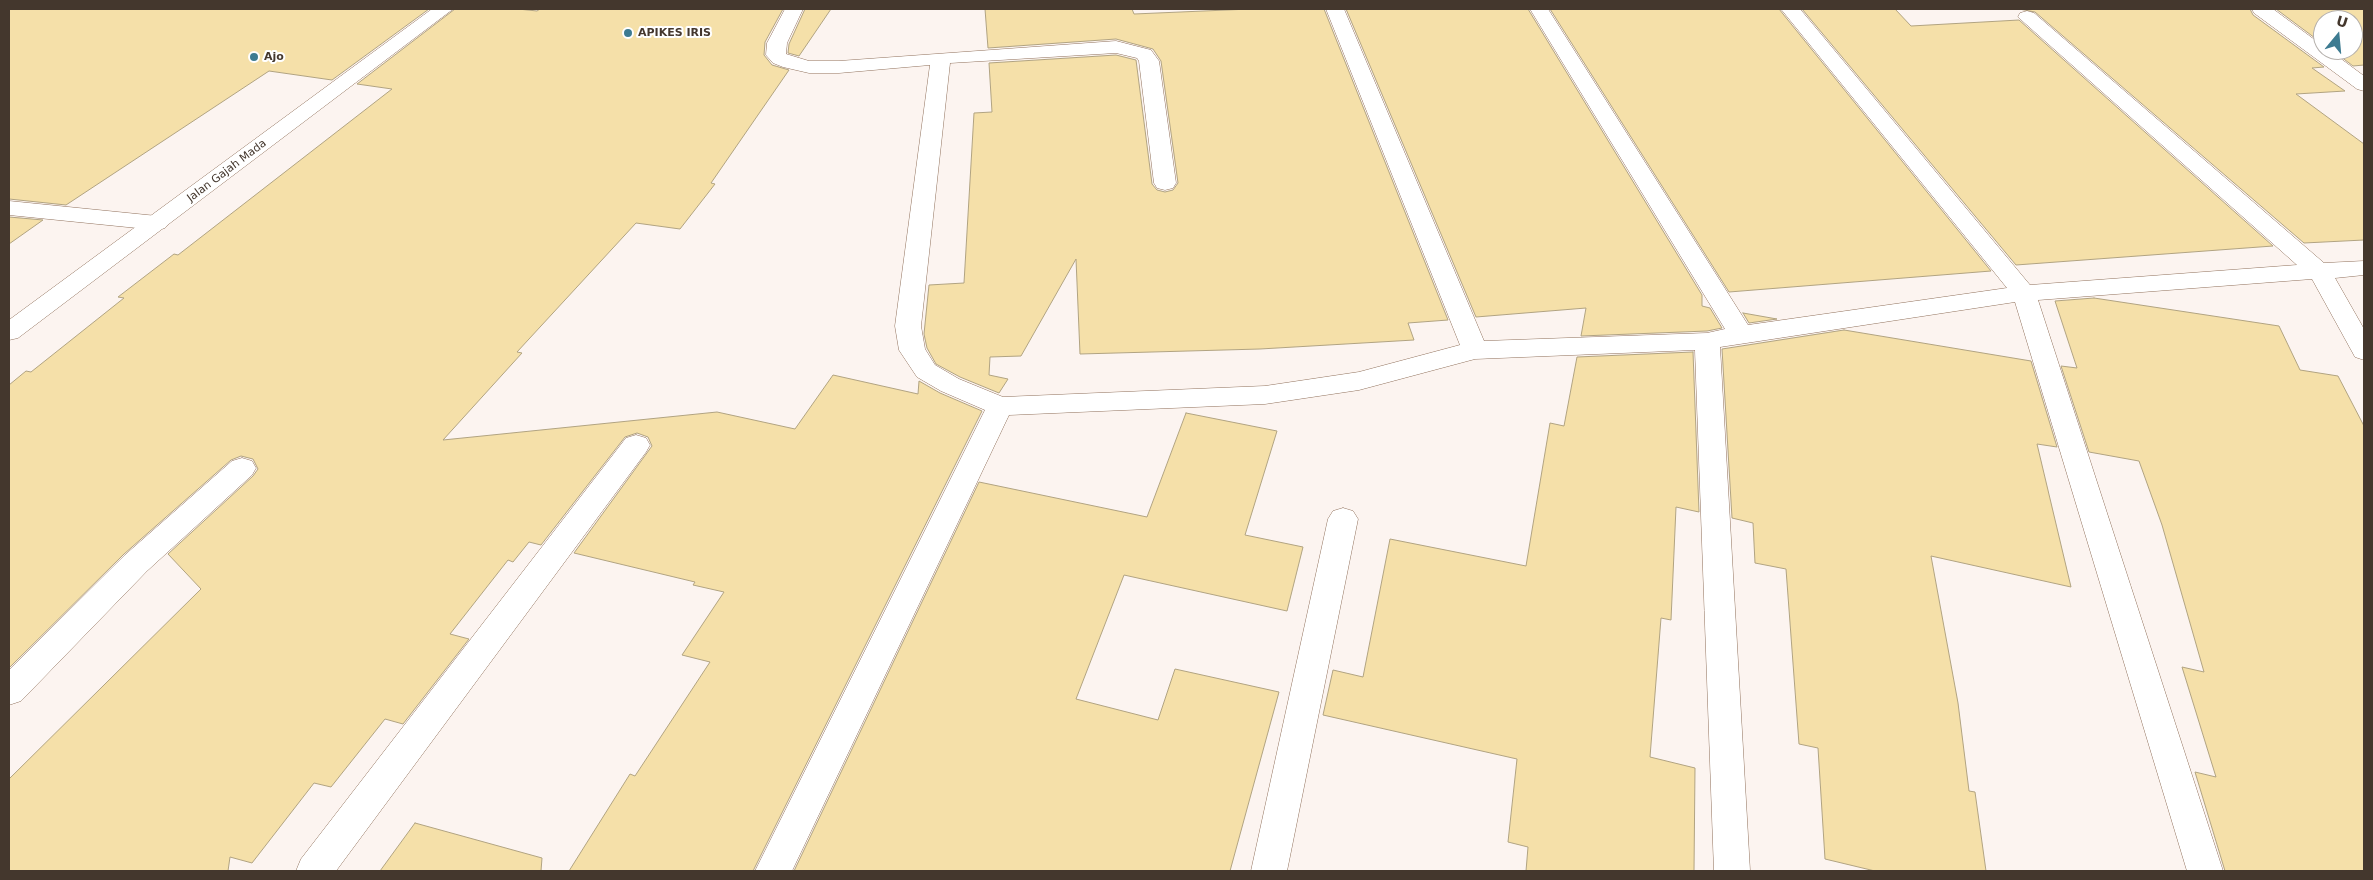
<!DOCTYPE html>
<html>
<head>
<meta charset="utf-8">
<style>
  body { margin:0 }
  #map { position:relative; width:2373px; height:880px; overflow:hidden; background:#fcf4f0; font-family:"DejaVu Sans",sans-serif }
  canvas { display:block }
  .frame { position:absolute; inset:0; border:10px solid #44372d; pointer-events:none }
  .north { position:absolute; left:2313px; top:10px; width:50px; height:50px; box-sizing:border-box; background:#fff; border:1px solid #b4afab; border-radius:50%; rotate:17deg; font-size:14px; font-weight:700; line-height:20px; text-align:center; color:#44372d }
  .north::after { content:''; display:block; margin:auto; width:18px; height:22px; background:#3d7b91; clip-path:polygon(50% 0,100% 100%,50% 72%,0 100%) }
</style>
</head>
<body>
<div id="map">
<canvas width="2373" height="880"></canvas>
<div class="frame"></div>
<div class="north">U</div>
</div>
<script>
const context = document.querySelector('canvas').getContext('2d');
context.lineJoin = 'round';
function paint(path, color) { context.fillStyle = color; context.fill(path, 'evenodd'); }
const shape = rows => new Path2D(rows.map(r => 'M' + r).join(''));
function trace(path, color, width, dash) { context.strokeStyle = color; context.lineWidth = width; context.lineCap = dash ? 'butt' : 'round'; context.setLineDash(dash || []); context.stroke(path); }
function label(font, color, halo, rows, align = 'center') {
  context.font = font + ' "DejaVu Sans",sans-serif'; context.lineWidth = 4; context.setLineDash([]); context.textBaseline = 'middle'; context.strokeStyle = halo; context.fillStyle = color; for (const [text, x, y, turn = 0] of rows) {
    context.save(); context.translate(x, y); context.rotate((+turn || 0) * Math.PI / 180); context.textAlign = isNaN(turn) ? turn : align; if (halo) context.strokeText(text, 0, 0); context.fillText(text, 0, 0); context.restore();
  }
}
const building = shape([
  [9,9,429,9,332,80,269,71,66,205,9,199,9,9],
  [455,9,518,9,537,11,540,9,783,9,765,42,764,55,772,65,789,70,711,183,715,184,680,229,636,223,517,352,522,353,443,440,717,412,795,429,833,375,918,394,919,381,940,393,982,411,753,871,569,871,630,774,635,776,710,662,682,655,724,592,693,585,695,582,574,553,652,446,648,437,637,433,625,437,541,545,529,542,513,562,508,560,450,634,469,639,403,724,385,719,331,787,314,783,252,863,230,857,228,871,9,871,9,779,201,589,168,554,253,476,258,469,253,459,241,456,231,460,124,554,9,668,9,385,26,371,31,372,124,298,118,297,174,254,178,255,392,89,357,84,455,9],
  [805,9,831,9,799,56,788,53,789,44,805,9],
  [985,9,1132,9,1134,14,1250,9,1324,9,1448,320,1408,323,1414,340,1260,349,1080,354,1076,259,1021,356,990,357,989,375,1008,379,999,393,960,377,936,364,927,348,924,334,929,285,964,283,974,113,992,112,989,63,1116,55,1136,60,1152,184,1157,190,1165,192,1173,190,1178,183,1161,61,1153,49,1116,39,988,48,985,9],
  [1346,9,1528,9,1702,295,1702,306,1710,308,1722,328,1707,331,1581,336,1586,308,1476,317,1346,9],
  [1550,9,1779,9,1991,271,1729,292,1550,9],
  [1802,9,1895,9,1911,26,2019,20,2273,246,2016,265,1802,9],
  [2019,9,2250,9,2253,15,2324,67,2312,68,2345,91,2296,94,2364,144,2364,240,2304,243,2035,12,2019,9],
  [2276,9,2364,9,2364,65,2353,66,2332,50,2353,50,2353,20,2323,20,2323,44,2276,9],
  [9,217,43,220,9,244,9,217],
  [2094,298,2279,326,2300,370,2338,376,2364,426,2364,871,2225,871,2195,772,2216,777,2182,667,2204,672,2162,525,2139,461,2089,452,2061,366,2077,368,2055,301,2094,298],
  [1743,313,1777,319,1749,323,1743,313],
  [1844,330,2031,361,2057,447,2037,444,2071,587,1931,556,1958,703,1969,791,1975,792,1986,871,1875,871,1825,859,1818,748,1799,744,1786,569,1755,563,1753,523,1732,518,1722,349,1844,330],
  [1693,352,1699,512,1676,507,1671,620,1661,618,1650,757,1695,768,1694,871,1526,871,1528,847,1508,842,1517,759,1323,715,1333,670,1363,677,1390,539,1526,566,1550,423,1564,426,1577,357,1693,352],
  [1186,413,1277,431,1245,535,1303,547,1287,611,1124,575,1076,699,1158,720,1175,669,1279,692,1230,871,794,871,979,482,1147,517,1186,413],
  [415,823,542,858,541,871,380,871,415,823]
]);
paint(building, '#f5e0a9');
trace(building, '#b1a381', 1);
const minor = shape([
  [785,9,803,9,787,43,786,54,809,61,839,61,1116,41,1151,50,1159,61,1176,183,1173,188,1165,190,1157,188,1154,183,1139,61,1137,58,1116,53,950,63,921,326,925,349,935,365,959,379,1003,397,1265,386,1359,372,1460,345,1326,9,1344,9,1484,341,1707,333,1725,329,1530,9,1548,9,1748,325,2007,288,1781,9,1800,9,2030,285,2297,265,2018,17,2020,13,2027,11,2034,13,2324,263,2364,261,2364,275,2335,278,2364,329,2364,360,2355,357,2312,279,2038,300,2223,871,2187,871,2015,302,1720,347,1750,871,1714,871,1695,350,1475,359,1359,390,1265,404,1009,415,792,871,755,871,985,410,941,391,917,377,899,350,895,326,930,65,839,73,809,73,783,67,773,63,766,55,767,43,785,9],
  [2252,9,2273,9,2323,46,2323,50,2329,50,2364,76,2364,91,2357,89,2254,13,2252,9],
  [9,201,157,216,165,218,169,223,165,228,157,230,9,215,9,201],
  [636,435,646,438,650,445,646,452,336,871,296,871,301,859,626,438,636,435],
  [242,458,252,461,256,468,252,475,147,571,21,701,9,705,9,670,125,555,232,461,242,458],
  [1343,508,1353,511,1358,519,1287,871,1251,871,1328,519,1333,511,1343,508]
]);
const secondary = shape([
  [432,9,453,9,18,338,9,340,9,320,432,9]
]);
trace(minor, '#91725d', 1);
trace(secondary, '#91725d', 1);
paint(minor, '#fff');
paint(secondary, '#fff');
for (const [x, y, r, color] of [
  [628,33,5,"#3d7b91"],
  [254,57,5,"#3d7b91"]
]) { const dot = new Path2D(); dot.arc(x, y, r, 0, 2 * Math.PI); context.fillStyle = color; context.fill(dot); trace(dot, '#fff', 2); }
label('bold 11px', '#44372d', '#fff', [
  ["APIKES IRIS",638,33],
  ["Ajo",264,57]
], 'left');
label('11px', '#44372d', '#fff', [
  ["Jalan Gajah Mada",227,171,-37]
]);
</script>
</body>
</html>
